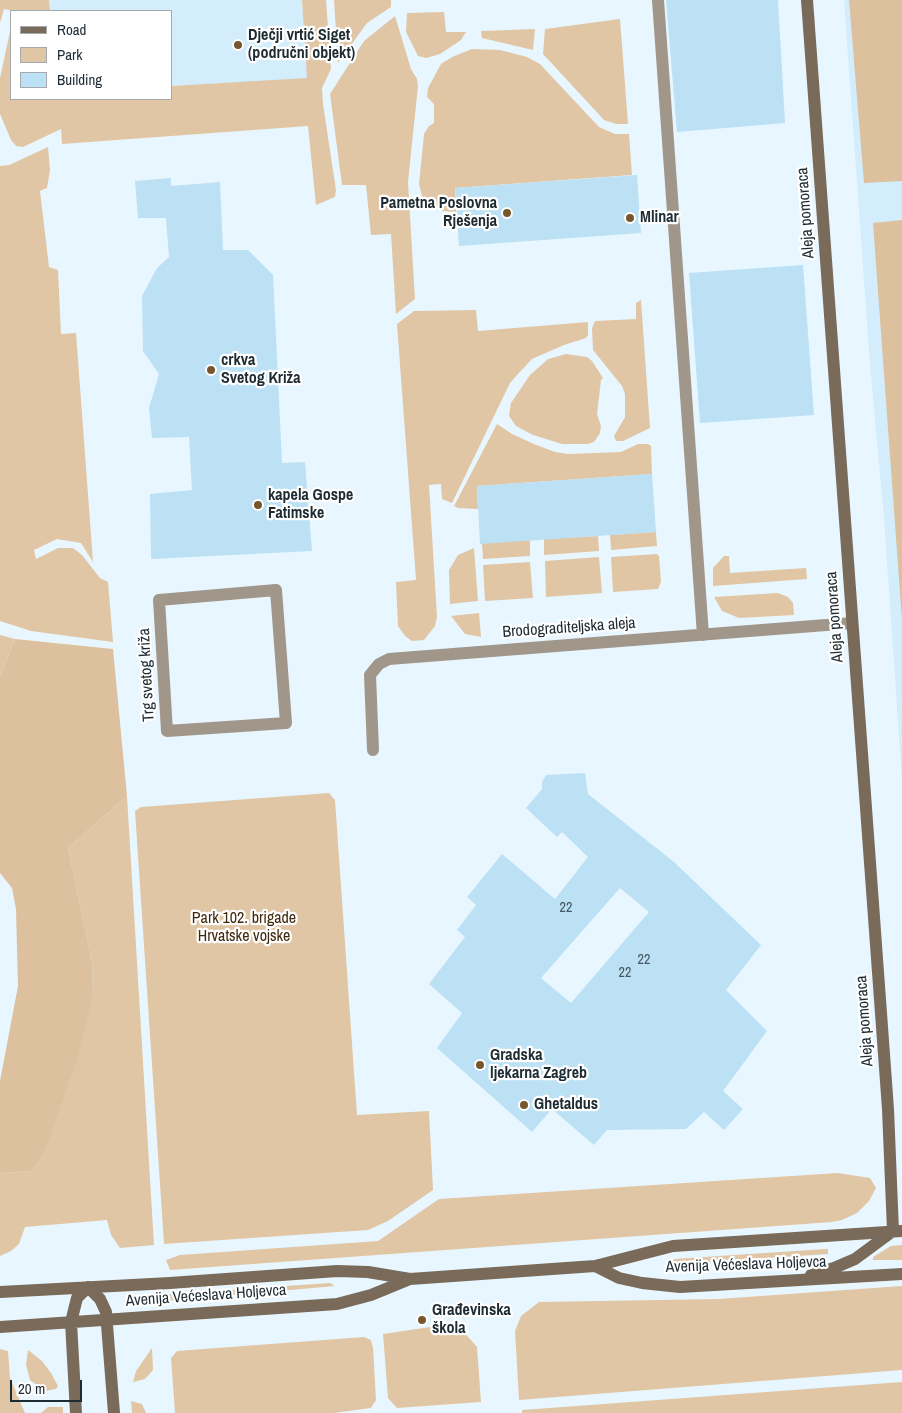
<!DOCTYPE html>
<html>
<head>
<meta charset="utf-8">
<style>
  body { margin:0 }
  #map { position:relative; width:902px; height:1413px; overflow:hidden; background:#e8f7ff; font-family:"Archivo Narrow",sans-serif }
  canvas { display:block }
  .legend { position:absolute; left:10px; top:10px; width:162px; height:90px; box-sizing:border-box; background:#fff; border:1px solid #a5aaad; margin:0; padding:6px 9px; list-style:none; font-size:15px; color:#1d2b32 }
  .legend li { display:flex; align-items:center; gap:10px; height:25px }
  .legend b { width:25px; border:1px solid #a5aaad }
  .scale { position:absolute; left:10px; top:1380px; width:72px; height:22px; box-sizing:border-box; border:2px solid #1d2b32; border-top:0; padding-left:6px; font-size:15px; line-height:18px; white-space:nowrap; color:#1d2b32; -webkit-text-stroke:4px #fff; paint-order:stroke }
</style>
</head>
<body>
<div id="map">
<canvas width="902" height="1413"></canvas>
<ul class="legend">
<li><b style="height:6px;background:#796a59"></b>Road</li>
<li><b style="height:14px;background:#e1c6a5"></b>Park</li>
<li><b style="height:14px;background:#bce0f4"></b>Building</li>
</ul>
<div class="scale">20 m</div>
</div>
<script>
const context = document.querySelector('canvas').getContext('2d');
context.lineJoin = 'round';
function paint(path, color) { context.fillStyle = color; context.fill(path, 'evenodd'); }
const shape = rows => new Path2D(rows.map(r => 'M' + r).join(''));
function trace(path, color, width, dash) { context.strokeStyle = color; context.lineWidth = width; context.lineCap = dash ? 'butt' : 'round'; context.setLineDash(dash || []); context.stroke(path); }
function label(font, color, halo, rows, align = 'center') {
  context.font = font + ' "Archivo Narrow",sans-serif'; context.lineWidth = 4.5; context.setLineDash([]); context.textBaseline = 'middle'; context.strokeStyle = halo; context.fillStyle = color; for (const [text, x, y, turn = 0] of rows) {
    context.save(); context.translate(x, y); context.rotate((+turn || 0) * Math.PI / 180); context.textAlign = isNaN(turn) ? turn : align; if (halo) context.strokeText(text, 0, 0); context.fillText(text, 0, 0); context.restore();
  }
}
paint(shape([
  [49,0,302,0,308,79,171,86,171,11,50,11],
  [844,0,902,0,902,781,884,518,870,365]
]), '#d3edfc');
paint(shape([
  [0,0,49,0,50,11,15,11,4,9,0,23],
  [302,0,326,0,331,69,322,88,323,104,336,190,335,197,316,205,308,126,62,144,61,129,23,147,16,146,11,140,0,114,0,78,11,27,11,99,171,99,171,86,307,78],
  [334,0,391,0,391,7,367,23,338,63],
  [444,12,446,32,466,32,461,40,440,54,426,58,418,56,406,32,407,13],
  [395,16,411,69,417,79,418,86,408,182,415,299,396,314,391,234,371,235,366,185,342,185,330,94,364,41],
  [620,19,628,124,616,124,604,120,543,54,545,29],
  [535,29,533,50,482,38,481,31],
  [472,49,500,50,527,57,540,64,599,127,615,134,629,134,632,175,455,188,456,212,443,211,433,207,422,196,419,184,424,134,429,126,434,123,434,104,427,97,428,88,441,64,452,57],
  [48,147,50,170,47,188,40,191,49,267,58,270,61,334,76,333,93,562,81,543,57,539,34,550,36,559,58,548,73,548,82,555,100,578,108,582,113,642,31,631,0,621,0,166,9,165],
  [641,300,650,428,623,441,616,441,614,436,625,417,625,394,622,386,593,350,592,328,595,321,636,319,636,303],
  [476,310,478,331,588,322,588,335,586,338,564,345,532,359,519,373,510,383,452,503,442,499,441,484,429,485,437,617,435,626,424,640,412,641,405,636,398,626,396,582,416,580,397,324,414,311],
  [566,354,587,357,592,361,603,378,601,380,597,414,601,426,600,433,594,442,588,444,562,444,533,435,516,426,509,416,511,403,530,375,548,359],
  [497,424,512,434,534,444,555,452,568,454,621,452,638,444,648,444,651,446,652,474,477,486,478,509,458,508,454,506],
  [656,532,657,546,611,550,610,535],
  [598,536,599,551,544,555,544,539],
  [530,540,530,556,483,559,482,543],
  [474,548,478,601,450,604,449,570,458,555],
  [657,554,659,556,661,582,658,589,613,592,611,557],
  [724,556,729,556,730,573,806,568,807,579,713,586,713,568],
  [599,557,602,593,546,597,545,561],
  [530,562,533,598,485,601,483,565],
  [778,593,788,597,793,603,794,615,739,618,722,611,714,597],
  [479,613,481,637,465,634,451,616],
  [0,635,15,639,0,677],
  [329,793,335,800,357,1115,429,1111,433,1190,388,1221,368,1230,164,1244,135,811,141,807],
  [127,796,154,1245,120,1248,111,1235,107,1220,25,1227,19,1244,11,1251,0,1256,0,1173,31,1171,43,1157,93,995,92,961,68,848],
  [838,1173,870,1178,876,1188,869,1201,857,1213,842,1220,832,1222,170,1270,166,1260,180,1255,378,1241,439,1199],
  [902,1245,902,1260,873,1260,873,1257,891,1246],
  [825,1249,828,1249,828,1254,675,1264,672,1262,674,1259],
  [330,1283,335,1286,168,1301,168,1294],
  [902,1286,902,1370,519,1400,515,1331,521,1316,539,1302,718,1299],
  [444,1325,463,1331,477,1347,481,1402,397,1408,388,1398,383,1334],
  [364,1337,371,1340,373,1348,376,1400,371,1408,334,1413,175,1413,171,1358,177,1351],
  [152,1348,153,1370,145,1379,133,1382,136,1371],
  [0,1349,8,1351,10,1378,25,1413,0,1413],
  [28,1350,42,1361,51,1373,58,1386,56,1389,45,1391,30,1380,26,1365],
  [902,1382,902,1413,522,1413,522,1410],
  [131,1401,142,1404,146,1413,132,1413],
  [48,1407,63,1407,63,1413,41,1413]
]), '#e1c6a5');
paint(shape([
  [849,0,902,0,902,181,864,183],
  [902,220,902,620,873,223],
  [15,639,113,649,127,796,68,848,92,961,93,995,80,1050,43,1157,31,1171,0,1173,0,1081,18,986,16,909,12,888,0,873,0,677]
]), '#ddc09e');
paint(shape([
  [666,0,778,0,785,123,677,132],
  [637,175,641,233,459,246,455,188],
  [171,178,171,186,220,182,223,250,248,250,273,275,282,463,305,462,312,551,151,559,150,494,192,490,189,437,152,438,149,408,159,374,143,351,142,296,157,268,169,257,166,218,138,218,135,181],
  [803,265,814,415,700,423,689,273],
  [652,474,656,532,480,544,477,486],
  [585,773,588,794,674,862,761,945,726,990,767,1031,723,1091,743,1109,724,1130,704,1112,686,1129,607,1130,594,1145,552,1109,532,1132,437,1048,462,1013,429,984,465,937,457,930,476,905,467,897,502,854,555,899,588,857,562,832,557,837,526,808,542,789,542,782,546,775],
  [620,888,649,912,571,1003,541,978]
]), '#bce0f4');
trace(shape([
  [658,0,703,635],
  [276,590,286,723,167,731,159,600,276,590],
  [373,750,370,675,379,664,389,659,852,623]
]), '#a1968a', 12);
trace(shape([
  [807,0,888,1109,893,1231],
  [595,1266,619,1278,642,1283,680,1287,902,1274],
  [811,1275,834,1268,855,1259,893,1231],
  [88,1287,100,1299,106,1312,114,1413],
  [0,1292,170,1283,337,1271,368,1272,410,1279,595,1266,673,1246,902,1231],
  [0,1327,337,1304,371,1295,410,1279],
  [76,1413,71,1322,77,1298,88,1287]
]), '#796a59', 12);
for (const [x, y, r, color] of [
  [238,45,5,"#76562c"],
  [507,213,5,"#76562c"],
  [630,218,5,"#76562c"],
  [211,370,5,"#76562c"],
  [258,505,5,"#76562c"],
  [480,1065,5,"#76562c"],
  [524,1105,5,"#76562c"],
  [422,1320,5,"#76562c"]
]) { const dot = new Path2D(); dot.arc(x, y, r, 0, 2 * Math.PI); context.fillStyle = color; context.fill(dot); trace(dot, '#fff', 2); }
label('14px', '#455862', null, [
  ["22",566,908],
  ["22",644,960],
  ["22",625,973]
]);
label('bold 16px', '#1d2b32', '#fff', [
  ["Dječji vrtić Siget",248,36],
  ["(područni objekt)",248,54],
  ["Pametna Poslovna",497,204,"right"],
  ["Rješenja",497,222,"right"],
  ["Mlinar",640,218],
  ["crkva",221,361],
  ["Svetog Križa",221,379],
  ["kapela Gospe",268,496],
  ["Fatimske",268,514],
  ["Gradska",490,1056],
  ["ljekarna Zagreb",490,1074],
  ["Ghetaldus",534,1105],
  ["Građevinska",432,1311],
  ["škola",432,1329]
], 'left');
label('16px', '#1d2b32', '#fff', [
  ["Aleja pomoraca",806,213,-94],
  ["Aleja pomoraca",835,617,-94],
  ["Brodograditeljska aleja",569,628,-4],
  ["Trg svetog križa",147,675,-93],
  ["Aleja pomoraca",865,1021,-94],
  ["Avenija Većeslava Holjevca",746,1265,-2],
  ["Avenija Većeslava Holjevca",206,1296,-4]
]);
label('16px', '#3f2a0e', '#fff', [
  ["Park 102. brigade",244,919],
  ["Hrvatske vojske",244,937]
]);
</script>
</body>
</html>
